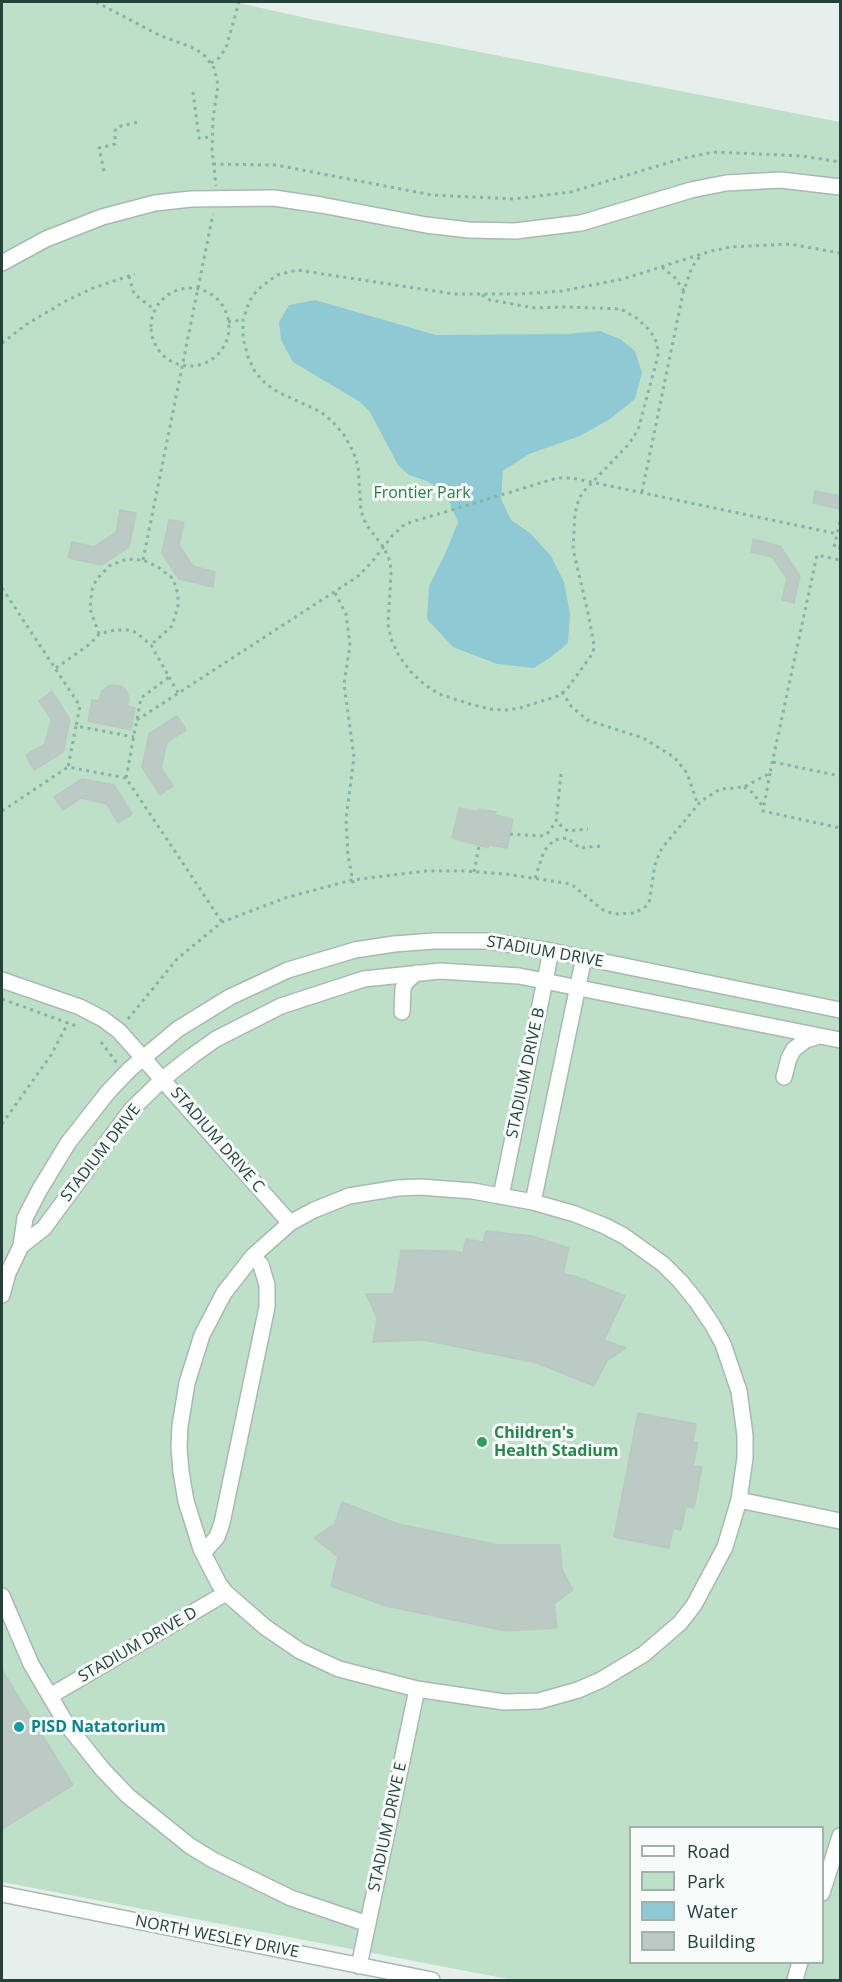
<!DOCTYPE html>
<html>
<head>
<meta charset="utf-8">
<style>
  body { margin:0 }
  #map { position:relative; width:842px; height:1982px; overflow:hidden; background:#e6efeb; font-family:"Open Sans",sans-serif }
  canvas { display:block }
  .frame { position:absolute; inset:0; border:3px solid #24423a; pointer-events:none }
  .legend { position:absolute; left:629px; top:1826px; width:195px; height:138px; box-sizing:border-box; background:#f7fbf9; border:2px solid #a3b1ad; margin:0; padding:8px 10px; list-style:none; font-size:18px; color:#24423a }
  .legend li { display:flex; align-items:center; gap:12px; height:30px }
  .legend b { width:30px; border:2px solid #a3b1ad }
</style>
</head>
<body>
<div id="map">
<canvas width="842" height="1982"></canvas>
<div class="frame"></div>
<ul class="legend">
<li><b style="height:8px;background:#fff"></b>Road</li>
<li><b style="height:16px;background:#bfe0c8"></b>Park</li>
<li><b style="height:16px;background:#8ec9d4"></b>Water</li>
<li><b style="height:16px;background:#bbcac4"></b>Building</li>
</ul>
</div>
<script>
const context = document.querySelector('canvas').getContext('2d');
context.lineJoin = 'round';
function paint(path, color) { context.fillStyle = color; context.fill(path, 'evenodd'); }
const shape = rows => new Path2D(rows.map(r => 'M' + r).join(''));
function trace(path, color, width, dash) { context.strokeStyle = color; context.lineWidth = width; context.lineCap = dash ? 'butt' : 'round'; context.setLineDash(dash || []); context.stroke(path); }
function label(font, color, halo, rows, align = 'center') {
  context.font = font + ' "Open Sans",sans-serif'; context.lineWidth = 6; context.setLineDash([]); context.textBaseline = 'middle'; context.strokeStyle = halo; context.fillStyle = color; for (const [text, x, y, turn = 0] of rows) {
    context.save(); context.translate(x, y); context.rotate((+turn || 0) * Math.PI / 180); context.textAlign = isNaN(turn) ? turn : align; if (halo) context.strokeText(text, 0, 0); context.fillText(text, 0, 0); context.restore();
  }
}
paint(shape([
  [2,2,234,2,320,21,840,122,840,1980,513,1980,2,1882],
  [630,1828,822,1828,822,1962,630,1962]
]), '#bfe0c8');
paint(shape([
  [315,300,436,335,566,334,600,331,620,339,635,351,642,373,635,399,610,419,580,436,529,454,503,471,501,499,511,520,530,533,551,556,564,582,570,614,568,643,551,657,534,668,497,664,453,647,427,619,429,586,446,552,458,522,445,492,427,481,409,475,398,465,370,412,360,402,293,362,281,340,279,322,289,305]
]), '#8ec9d4');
const building = shape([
  [815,491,840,496,840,509,813,503,815,491],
  [120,510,136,513,129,547,102,565,68,558,72,542,94,547,116,532,120,510],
  [169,520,184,522,179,545,193,566,215,572,213,587,179,579,162,553,169,520],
  [753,539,780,546,800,576,794,603,782,600,787,578,772,557,751,552,753,539],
  [113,685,121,686,126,690,129,698,127,706,135,708,131,730,88,721,92,700,98,701,102,691,108,686,113,685],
  [52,691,70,720,63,752,34,770,26,755,45,744,51,719,39,701,52,691],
  [177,716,186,730,167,742,161,768,173,786,160,795,142,767,149,734,177,716],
  [82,779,114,785,132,814,118,823,107,804,81,798,63,810,54,797,82,779],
  [459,808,478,812,478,809,496,812,495,815,513,819,507,848,489,845,488,848,452,838,459,808],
  [486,1231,532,1236,569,1248,563,1274,575,1276,625,1296,604,1340,626,1348,607,1361,594,1386,537,1363,424,1340,373,1342,377,1318,366,1294,394,1294,401,1250,453,1251,463,1253,466,1239,483,1242,486,1231],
  [638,1413,696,1424,693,1442,698,1443,693,1466,702,1467,694,1508,686,1506,681,1530,673,1528,669,1548,614,1537,638,1413],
  [342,1502,398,1524,499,1545,560,1545,562,1569,573,1590,554,1604,557,1628,506,1631,386,1606,331,1586,338,1557,314,1538,335,1523,342,1502],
  [2,1670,73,1785,2,1829,2,1670]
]);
paint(building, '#bbcac4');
trace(building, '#b8c9c2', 1.5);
const minor = shape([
  [2,263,46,239,102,217,155,203,191,199,274,198,321,205,426,225,469,230,515,231,581,223,691,190,726,183,781,180,840,187],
  [2,980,80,1007,103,1019,119,1031,290,1223],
  [402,1012,403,988,406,982,416,973],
  [784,1077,789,1058,794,1049,806,1040,819,1036],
  [420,1187,473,1191,533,1202,575,1214,605,1226,624,1236,663,1264,681,1282,697,1302,712,1324,723,1344,739,1391,745,1435,745,1458,739,1500,725,1547,694,1605,680,1623,644,1654,601,1680,578,1690,539,1701,504,1702,417,1689,339,1669,300,1651,265,1627,226,1593,219,1584,201,1549,186,1501,181,1472,179,1447,180,1426,187,1383,202,1335,224,1293,253,1256,290,1223,314,1210,349,1196,398,1188,420,1187],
  [501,1196,551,951],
  [533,1202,584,957],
  [21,1246,44,1228,131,1110,163,1079,192,1056,216,1039,281,1006,364,979,440,971,519,976,840,1040],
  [2,1295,8,1273,21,1246,25,1218,40,1189,68,1143,108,1092,130,1069,178,1029,230,997,288,970,355,950,394,944,434,941,488,941,551,951,840,1010],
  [739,1500,840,1521],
  [203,1553,217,1537,222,1523,267,1307,267,1285,261,1265,253,1256],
  [2,1596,31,1664,67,1725,103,1770,128,1796,190,1846,213,1860,291,1898,368,1924],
  [50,1696,226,1593],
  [822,1893,840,1836],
  [2,1894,432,1980],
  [359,1966,417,1689],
  [795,1980,800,1962]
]);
trace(minor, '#a8b8b2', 18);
trace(shape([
  [96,2,159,35,196,49,205,56,214,68,218,85,213,119,212,150,216,186],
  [211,63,219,58,226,48,239,2],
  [193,92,199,138,212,137],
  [213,164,276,165,432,195,514,199,571,192,684,158,714,152,802,156,840,162],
  [104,171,99,148,115,144,115,131,117,127,138,122],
  [662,267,675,278,684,291],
  [129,276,134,294,155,310],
  '151 327a39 39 0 1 1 78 0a39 39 0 1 1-78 0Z',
  [482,295,490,300,535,308,566,307,621,309,638,319,651,332,657,343,658,356,638,430,628,445,583,492,579,499,575,513,573,549,588,613,594,645,593,653,567,689,558,696,520,708,506,710,490,709,470,704,439,694,425,685,412,673,399,656,391,639,388,624,391,574,390,561,384,548,366,524,361,511,358,466,353,451,344,435,332,421,321,412,278,392,266,384,255,372,248,357,243,338,243,320,249,302,257,290,277,275,297,270,454,294,518,294,562,291,623,279,711,251,731,247,790,244,840,253],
  [228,322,243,320],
  [2,343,27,324,64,302,93,288,135,274],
  [642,492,683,293,692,267,701,255],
  [840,522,834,547,840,548],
  [143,560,213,214],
  [2,588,80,706,76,726],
  [335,593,346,614,350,645,344,684,354,757,346,819,348,855,354,888],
  [99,634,90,609,92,590,96,580,109,566,119,562,127,559,143,560,158,567,171,577,176,586,178,596,178,606,172,626,151,645],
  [56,668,90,644,99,634,115,630,130,630,137,633,151,645,169,677,141,698,126,778,222,922],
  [169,677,179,694],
  [562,692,571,706,587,720,643,738,674,757,687,773,698,805],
  [137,720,357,577,371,563,392,536,405,524,557,478,572,478,838,534],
  [773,762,840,776],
  [770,773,763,811,840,828],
  [561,774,556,822,568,831,588,829],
  [126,778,68,767,76,726,134,737],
  [744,787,753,793,763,807],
  [2,811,68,767],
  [510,834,541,836,547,834,556,822],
  [474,872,479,846],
  [535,878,544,851,554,840,567,838,580,848,602,846],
  [2,999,79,1027],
  [128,1019,177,959,222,922,285,898,352,880,426,871,464,871,506,874,571,884,603,910,614,914,635,913,645,907,649,903,655,864,662,848,701,801,720,789,744,787,770,773,817,555,840,560],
  [101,1042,117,1063],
  [2,1124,51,1055,68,1023]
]), '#86b3a5', 3, [3, 4.5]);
trace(minor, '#fff', 15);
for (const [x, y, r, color] of [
  [482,1442,6,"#2e9e5b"],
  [19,1727,6,"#0f9aa8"]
]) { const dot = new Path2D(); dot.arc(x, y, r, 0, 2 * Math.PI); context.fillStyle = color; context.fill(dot); trace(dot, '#f7fbf9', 2); }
label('16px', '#2d7a4b', '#f7fbf9', [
  ["Frontier Park",422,493]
]);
label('16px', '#24423a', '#f7fbf9', [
  ["STADIUM DRIVE",545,952,10],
  ["STADIUM DRIVE B",526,1073,-78],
  ["STADIUM DRIVE C",217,1140,49],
  ["STADIUM DRIVE",101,1153,-52],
  ["STADIUM DRIVE D",138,1645,-30],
  ["STADIUM DRIVE E",388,1827,-78],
  ["NORTH WESLEY DRIVE",217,1937,11]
]);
label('bold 16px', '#27864d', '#f7fbf9', [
  ["Children's",494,1433],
  ["Health Stadium",494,1451]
], 'left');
label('bold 16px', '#0d838f', '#f7fbf9', [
  ["PISD Natatorium",31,1727]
], 'left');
</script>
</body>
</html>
